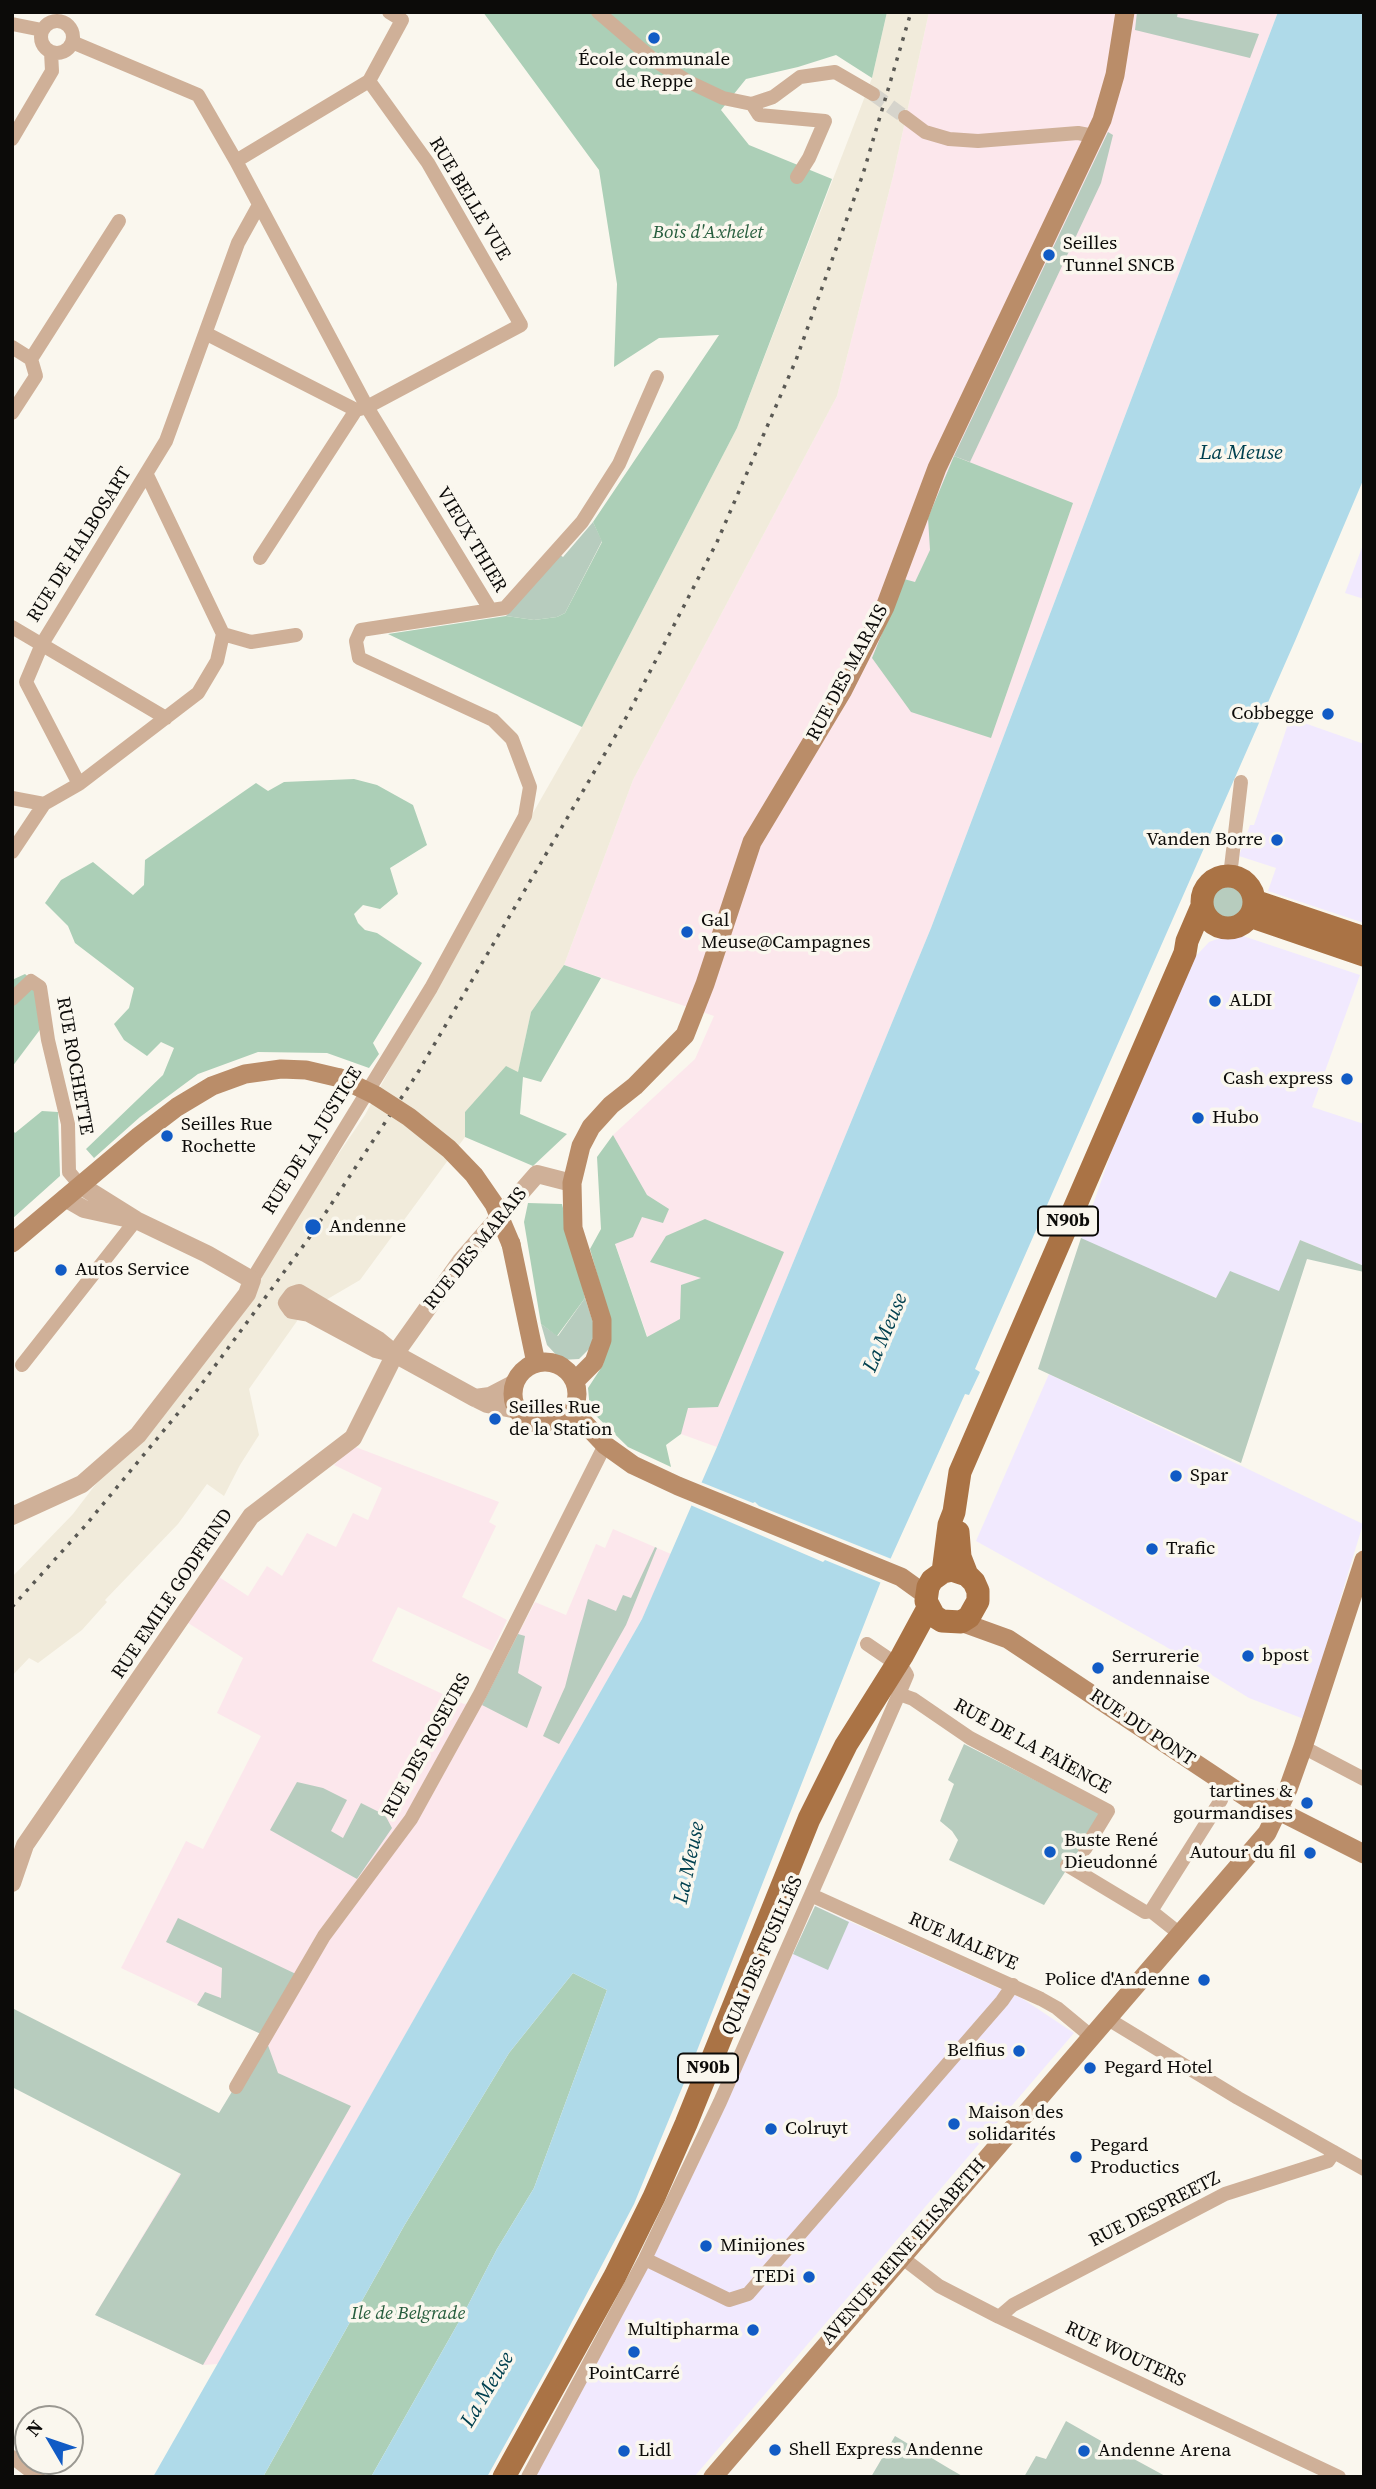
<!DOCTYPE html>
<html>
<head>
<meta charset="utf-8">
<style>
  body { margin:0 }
  #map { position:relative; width:1376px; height:2489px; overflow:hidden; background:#faf7ee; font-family:"Source Serif 4",serif }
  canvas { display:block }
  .frame { position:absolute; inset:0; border:14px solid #0c0b09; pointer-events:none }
  .north { position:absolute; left:14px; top:2405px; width:70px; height:70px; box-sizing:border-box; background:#faf7ee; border:2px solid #9b9992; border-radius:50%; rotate:309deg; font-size:19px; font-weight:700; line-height:28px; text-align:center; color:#0c0b09 }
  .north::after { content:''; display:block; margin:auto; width:24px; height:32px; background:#115bc5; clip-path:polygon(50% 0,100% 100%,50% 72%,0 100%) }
</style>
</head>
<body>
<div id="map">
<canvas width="1376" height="2489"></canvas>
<div class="frame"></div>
<div class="north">N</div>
</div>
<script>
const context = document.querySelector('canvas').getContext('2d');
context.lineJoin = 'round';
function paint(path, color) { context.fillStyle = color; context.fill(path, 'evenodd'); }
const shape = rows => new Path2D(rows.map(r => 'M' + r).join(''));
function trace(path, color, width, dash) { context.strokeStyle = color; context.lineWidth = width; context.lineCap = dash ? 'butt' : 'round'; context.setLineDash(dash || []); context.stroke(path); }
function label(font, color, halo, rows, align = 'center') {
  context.font = font + ' "Source Serif 4",serif'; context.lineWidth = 7; context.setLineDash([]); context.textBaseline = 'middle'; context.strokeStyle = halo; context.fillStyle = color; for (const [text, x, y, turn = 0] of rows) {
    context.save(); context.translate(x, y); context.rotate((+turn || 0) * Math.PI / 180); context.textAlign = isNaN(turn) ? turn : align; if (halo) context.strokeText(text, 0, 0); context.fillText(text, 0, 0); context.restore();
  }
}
paint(shape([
  [1364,542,1364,599,1345,593],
  [1290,718,1364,744,1364,923,1268,891,1276,868,1239,856,1250,825,1254,825],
  [1234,933,1360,975,1312,1107,1364,1124,1364,1266,1300,1240,1279,1292,1217,1298,1081,1239,1111,1153,1185,968,1209,942],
  [1049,1374,1363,1524,1304,1719,1249,1698,1163,1645,976,1541],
  [815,1906,1023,1999,1074,2033,694,2477,535,2477,684,2192]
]), '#f1e9fe');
paint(shape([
  [929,12,1278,12,931,928,717,1447,681,1434,615,1243,613,1135,695,1059,714,1016,564,965,633,780,837,396,893,176],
  [353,1446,499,1502,489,1522,496,1526,462,1597,507,1620,492,1651,398,1607,372,1661,464,1704,475,1702,481,1705,535,1602,566,1615,596,1544,605,1548,613,1529,671,1554,642,1619,218,2364,203,2365,95,2315,179,2175,236,2087,261,2034,121,1968,186,1841,203,1849,261,1736,217,1713,243,1658,185,1621,216,1575,248,1596,267,1566,282,1576,307,1533,336,1547,353,1513,368,1520,382,1488,334,1465]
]), '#fce7ec');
paint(shape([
  [887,12,929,12,893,176,837,396,633,780,564,965,531,1012,518,1073,465,1112,465,1137,360,1280,302,1314,249,1389,259,1435,240,1465,224,1496,207,1484,178,1524,105,1600,107,1602,82,1630,38,1663,29,1658,12,1676,12,1577,73,1514,124,1447,213,1337,365,1115,440,976,582,727,737,428,872,78]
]), '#f1ebdb');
paint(shape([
  [1137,12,1178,12,1177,17,1259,34,1250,58,1135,30],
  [1108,132,1113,135,1101,183,970,462,954,456],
  [593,522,602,541,565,613,557,617,534,620,506,616,559,554,563,557],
  '1212 902a16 16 0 1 1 32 0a16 16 0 1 1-32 0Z',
  [1081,1238,1216,1298,1230,1271,1279,1291,1300,1240,1364,1266,1364,1272,1307,1259,1241,1463,1038,1369],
  [585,1298,595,1328,591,1347,579,1359,561,1360,547,1345,541,1324,558,1336],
  [655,1547,657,1548,626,1625,559,1744,543,1736,565,1687,588,1599,616,1611,623,1595,631,1598],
  [518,1634,525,1636,518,1673,542,1687,527,1728,482,1705],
  [964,1744,1102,1814,1044,1905,949,1860,958,1840,952,1831,940,1821,954,1784,948,1780],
  [297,1782,323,1788,347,1800,331,1831,343,1838,361,1803,385,1815,392,1828,357,1879,270,1830],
  [815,1906,849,1922,828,1970,793,1954],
  [178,1918,296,1974,261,2034,197,2005,205,1992,221,1998,222,1968,166,1942],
  [12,2008,219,2113,265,2037,278,2073,351,2106,203,2365,95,2315,181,2174,12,2087],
  [1066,2421,1110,2446,1167,2477,1024,2477,1036,2456,1046,2459],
  [895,2436,950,2469,964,2477,871,2477]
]), '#b7ccbe');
paint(shape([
  [483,12,887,12,872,78,836,55,798,67,746,79,721,110,749,145,832,179,737,428,582,727,388,634,506,616,534,620,557,617,565,613,602,542,593,522,719,335,659,338,614,367,617,284,599,170],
  [954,456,1073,503,991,738,911,712,872,658,904,579,915,582,930,550,928,518],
  [354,779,377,785,413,805,427,845,390,868,398,894,380,909,363,905,354,914,358,923,365,930,377,933,422,963,373,1043,379,1054,369,1068,327,1053,258,1052,198,1074,140,1117,94,1158,86,1149,163,1075,174,1048,161,1042,147,1056,124,1040,114,1024,129,1008,134,988,75,943,68,926,45,903,61,880,93,862,133,895,144,885,145,860,256,783,268,791,284,782],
  [564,965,601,978,541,1082,523,1077,520,1114,567,1134,533,1166,465,1137,465,1112,506,1066,518,1072,531,1012],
  [25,974,40,987,45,1023,12,1067,12,980],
  [42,1111,58,1112,60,1176,12,1219,12,1129,15,1133],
  [613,1135,647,1195,669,1209,663,1223,642,1217,633,1237,615,1244,647,1337,680,1319,681,1285,701,1278,650,1262,666,1236,705,1219,784,1252,718,1407,688,1408,681,1434,666,1445,671,1467,628,1447,590,1410,588,1388,603,1365,611,1323,590,1249,601,1229,597,1157],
  [528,1203,562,1204,585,1298,557,1336,541,1324,524,1222],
  [573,1973,607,1990,534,2188,497,2249,465,2311,371,2477,263,2477,404,2226,509,2053]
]), '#accfb7');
paint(shape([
  [1278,12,1364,12,1364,478,1295,641,975,1369,980,1372,969,1395,965,1394,885,1571,689,2071,634,2204,553,2358,487,2477,371,2477,465,2311,497,2249,534,2188,607,1990,573,1973,509,2053,404,2226,263,2477,153,2477,642,1619,717,1447,931,928]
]), '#afdae9');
paint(shape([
  [698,1481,753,1503,755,1502,759,1506,894,1560,884,1584,825,1560,823,1562,688,1504]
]), '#faf7ee');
trace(shape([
  [873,94,905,117]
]), '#d6d4cc', 14, [14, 7]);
trace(shape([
  [598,12,654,60,687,81,723,98,752,104,773,97,800,77,835,72,873,94],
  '41 37a16 16 0 1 1 32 0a16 16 0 1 1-32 0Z',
  [12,24,42,30],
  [72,42,198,95,236,161,367,407,490,609],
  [369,81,402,20,389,12],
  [752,104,759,115,825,121,809,158,797,177],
  [905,117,925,132,949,139,978,141,1078,133,1094,136],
  [12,139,52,71,51,52],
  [207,334,356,410,367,407,521,325,428,163,369,81,236,161],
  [12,347,31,359,119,221],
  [12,413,36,376,31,359],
  [260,558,356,410],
  [12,627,166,718],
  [223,634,251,642,296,635],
  [79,784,198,693,217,661,223,634,147,475],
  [12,798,44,804,79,784,26,682,42,644,166,441,238,243,259,205],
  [12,852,44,804],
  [1230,876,1241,782],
  [12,999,31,981,40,987,48,1040,68,1124,69,1172,80,1185],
  [252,1280,431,988,525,816,530,787,512,739,493,720,359,658,356,641,361,630,505,608,582,522,619,464,657,377],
  [22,1365,136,1220],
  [867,1644,889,1659],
  [899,1694,913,1699,970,1738,1108,1811,1085,1849],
  [1303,1747,1364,1779],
  [1067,1865,1145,1912,1151,1911],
  [811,1895,1041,1999,1057,2008,1092,2037],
  [1180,1934,1151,1911,1221,1800,1226,1786],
  [1108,2019,1238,2098,1364,2169],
  [236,2087,324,1936,411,1819,480,1694,605,1445],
  [900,2256,939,2286,999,2317,1339,2477],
  [645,2259,729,2300,748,2294,1002,2001,1013,1985],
  [999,2317,1013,2305,1225,2194,1328,2161,1334,2152],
  [12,2457,38,2477],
  [528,2477,645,2259,720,2102,899,1694,907,1675,904,1670]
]), '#cfb098', 14);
trace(shape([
  [65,1198,84,1209,125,1218],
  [395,1354,376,1349,309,1313,292,1310,287,1303,293,1295,299,1293,378,1340,395,1354,475,1398,487,1404,517,1410],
  [475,1398,490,1396,515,1383],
  [12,1516,82,1484,138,1435,247,1294,252,1280,207,1254,136,1220,80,1185],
  [12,1883,25,1845,251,1516,353,1438,395,1354,461,1261,537,1174,572,1183]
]), '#cfb098', 18);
trace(shape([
  [12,1243,139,1136,177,1107,212,1086,245,1074,281,1069,306,1070,340,1078],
  [511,1244,536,1363],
  '513 1394a32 32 0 1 1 64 0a32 32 0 1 1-64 0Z',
  [575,1381,594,1362,602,1340,602,1320,573,1228,572,1183,581,1146,591,1127,611,1105,635,1086,685,1035,705,984,752,842,843,690,885,607,937,468,1102,120,1115,75,1125,12],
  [573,1411,605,1445,633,1465,678,1486,901,1577,926,1595],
  [961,1622,1008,1639,1252,1801,1279,1811,1364,1854],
  [713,2477,1267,1833,1288,1789,1303,1747,1364,1560]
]), '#ba8d69', 19);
trace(shape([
  '1202 902a26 26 0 1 1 52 0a26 26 0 1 1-52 0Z',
  [1254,901,1364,938],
  [1250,916,1364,955],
  [958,1532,960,1557,967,1575,974,1582,978,1591,978,1601,969,1617,961,1622,942,1621,934,1616,926,1601,928,1587,932,1580,943,1572,952,1570,967,1575],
  [943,1572,949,1525,954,1512,960,1472,1185,953,1187,941,1202,906],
  [504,2477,615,2276,654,2197,686,2124,809,1819,846,1745,902,1656,928,1608]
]), '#aa7345', 23);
trace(shape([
  [12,1607,85,1526,198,1389,309,1238,417,1074,627,716,717,542,796,360,863,174,911,12]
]), '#5a5954', 3.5, [3.5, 7]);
trace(shape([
  [340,1078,375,1095,409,1117,449,1149,474,1175,494,1204,511,1244]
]), '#ba8d69', 19);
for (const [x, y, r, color] of [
  [654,38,7,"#115bc5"],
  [1049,255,7,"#115bc5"],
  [1328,714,7,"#115bc5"],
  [1277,840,7,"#115bc5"],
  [687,932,7,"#115bc5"],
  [1215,1001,7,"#115bc5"],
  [1347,1079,7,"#115bc5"],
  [1198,1118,7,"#115bc5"],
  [167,1136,7,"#115bc5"],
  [313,1227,9,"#115bc5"],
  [61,1270,7,"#115bc5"],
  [495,1419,7,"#115bc5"],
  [1176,1476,7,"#115bc5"],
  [1152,1549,7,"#115bc5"],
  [1248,1656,7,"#115bc5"],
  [1098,1668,7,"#115bc5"],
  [1307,1803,7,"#115bc5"],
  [1050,1852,7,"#115bc5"],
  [1310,1853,7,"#115bc5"],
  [1204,1980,7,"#115bc5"],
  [1019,2051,7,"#115bc5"],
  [1090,2068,7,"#115bc5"],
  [954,2124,7,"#115bc5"],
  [771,2129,7,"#115bc5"],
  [1076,2157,7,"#115bc5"],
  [706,2246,7,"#115bc5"],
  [809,2277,7,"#115bc5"],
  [753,2330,7,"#115bc5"],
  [634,2352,7,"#115bc5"],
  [775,2450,7,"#115bc5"],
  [624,2451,7,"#115bc5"],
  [1084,2451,7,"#115bc5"]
]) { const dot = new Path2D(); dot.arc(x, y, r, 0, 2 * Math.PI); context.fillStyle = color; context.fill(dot); trace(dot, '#faf7ee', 2.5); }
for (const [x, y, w] of [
  [1068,1221,60],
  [708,2068,60]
]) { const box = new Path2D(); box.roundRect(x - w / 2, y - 14.5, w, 29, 5); context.fillStyle = '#faf7ee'; context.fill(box); trace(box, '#0c0b09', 2); }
label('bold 18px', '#0c0b09', null, [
  ["N90b",1068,1221],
  ["N90b",708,2068]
]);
label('19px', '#0c0b09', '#faf7ee', [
  ["École communale",654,60,"center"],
  ["de Reppe",654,82,"center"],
  ["Seilles",1063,244],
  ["Tunnel SNCB",1063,266],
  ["Cobbegge",1314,714,"right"],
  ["Vanden Borre",1263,840,"right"],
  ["Gal",701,921],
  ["Meuse@Campagnes",701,943],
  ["ALDI",1229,1001],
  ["Cash express",1333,1079,"right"],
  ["Hubo",1212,1118],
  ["Seilles Rue",181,1125],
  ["Rochette",181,1147],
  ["Andenne",329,1227],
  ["Autos Service",75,1270],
  ["Seilles Rue",509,1408],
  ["de la Station",509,1430],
  ["Spar",1190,1476],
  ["Trafic",1166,1549],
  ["bpost",1262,1656],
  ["Serrurerie",1112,1657],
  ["andennaise",1112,1679],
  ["tartines &",1293,1792,"right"],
  ["gourmandises",1293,1814,"right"],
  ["Buste René",1064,1841],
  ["Dieudonné",1064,1863],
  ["Autour du fil",1296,1853,"right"],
  ["Police d'Andenne",1190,1980,"right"],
  ["Belfius",1005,2051,"right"],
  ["Pegard Hotel",1104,2068],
  ["Maison des",968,2113],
  ["solidarités",968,2135],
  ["Colruyt",785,2129],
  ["Pegard",1090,2146],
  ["Productics",1090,2168],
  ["Minijones",720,2246],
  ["TEDi",795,2277,"right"],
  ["Multipharma",739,2330,"right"],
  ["PointCarré",634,2374,"center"],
  ["Shell Express Andenne",789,2450],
  ["Lidl",638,2451],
  ["Andenne Arena",1098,2451]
], 'left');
label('19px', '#0c0b09', '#faf7ee', [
  ["RUE BELLE VUE",469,199,59],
  ["VIEUX THIER",471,540,59],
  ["RUE DE HALBOSART",80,545,-58],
  ["RUE DES MARAIS",848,673,-62],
  ["RUE ROCHETTE",74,1066,80],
  ["RUE DE LA JUSTICE",313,1141,-58],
  ["RUE DES MARAIS",476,1249,-51],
  ["RUE EMILE GODFRIND",173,1594,-56],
  ["RUE DU PONT",1142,1728,34],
  ["RUE DES ROSEURS",427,1746,-61],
  ["RUE DE LA FAÏENCE",1032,1747,29],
  ["RUE MALEVE",963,1942,24],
  ["QUAI DES FUSILLÉS",763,1956,-66],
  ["RUE DESPREETZ",1155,2210,-27],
  ["AVENUE REINE ELISABETH",904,2252,-49],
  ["RUE WOUTERS",1125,2355,25]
]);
label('italic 19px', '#265d3d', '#faf7ee', [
  ["Bois d'Axhelet",708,233],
  ["Ile de Belgrade",408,2314]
]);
label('italic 21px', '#00404f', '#faf7ee', [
  ["La Meuse",1241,454],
  ["La Meuse",886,1333,-67],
  ["La Meuse",690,1863,-78],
  ["La Meuse",488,2390,-59]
]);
</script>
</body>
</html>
